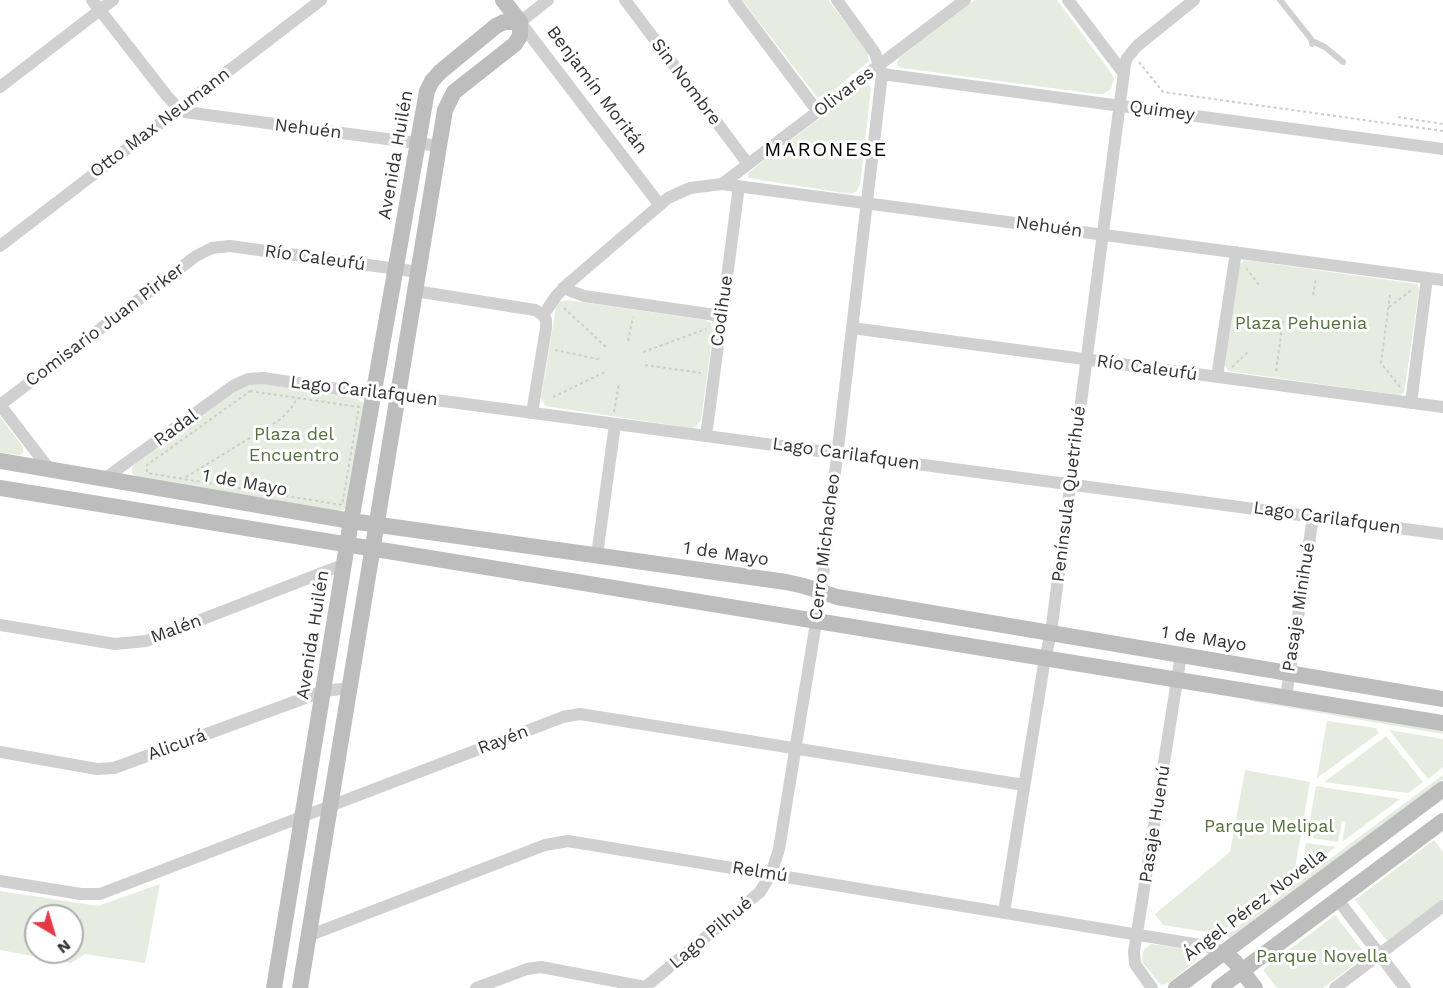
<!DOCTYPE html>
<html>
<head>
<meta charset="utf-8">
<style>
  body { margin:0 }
  #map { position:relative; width:1443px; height:988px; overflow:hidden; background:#fff; font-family:"Work Sans",sans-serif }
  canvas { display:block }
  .north { position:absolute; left:24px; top:904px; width:60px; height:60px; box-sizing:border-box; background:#fff; border:2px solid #adadad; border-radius:50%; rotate:142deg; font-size:16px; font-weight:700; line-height:24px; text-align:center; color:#333 }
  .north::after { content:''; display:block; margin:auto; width:21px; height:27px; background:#e63946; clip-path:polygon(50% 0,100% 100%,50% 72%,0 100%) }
</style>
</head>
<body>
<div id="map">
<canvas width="1443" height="988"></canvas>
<div class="north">N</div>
</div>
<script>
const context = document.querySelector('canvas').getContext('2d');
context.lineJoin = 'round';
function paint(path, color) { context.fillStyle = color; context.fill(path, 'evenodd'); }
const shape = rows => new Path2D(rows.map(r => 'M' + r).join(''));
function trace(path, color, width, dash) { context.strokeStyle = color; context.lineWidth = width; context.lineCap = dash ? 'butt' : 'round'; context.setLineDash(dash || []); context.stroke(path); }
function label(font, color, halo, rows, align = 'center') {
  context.font = font + ' "Work Sans",sans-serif'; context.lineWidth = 6; context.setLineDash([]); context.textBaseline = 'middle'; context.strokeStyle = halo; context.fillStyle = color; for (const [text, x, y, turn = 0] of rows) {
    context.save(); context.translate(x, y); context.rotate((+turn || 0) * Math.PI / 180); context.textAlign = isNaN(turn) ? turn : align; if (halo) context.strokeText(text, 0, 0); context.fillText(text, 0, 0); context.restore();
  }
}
paint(shape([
  [742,0,828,0,868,52,869,61,828,95,817,97],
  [975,0,1057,0,1112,74,1114,79,1111,89,1103,94,1096,94,902,68,898,66,897,62,899,58],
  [868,84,871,88,860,185,856,192,850,194,748,178,748,173,863,85],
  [1245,260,1417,284,1419,290,1404,393,1398,395,1228,371,1225,365,1240,264],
  [567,300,705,320,711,323,713,332,701,420,697,426,691,428,545,406,541,398,556,307,560,302],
  [259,383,355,398,364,403,347,506,345,509,339,511,139,478,132,473,132,468,135,464,243,386],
  [0,417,23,447,23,452,20,455,0,453],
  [1251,697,1443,729,1443,734,1250,701],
  [1327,721,1376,728,1379,733,1317,778],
  [1389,730,1443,739,1443,767,1428,779],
  [1386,736,1423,782,1408,793,1324,782],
  [1245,770,1310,782,1293,879,1219,934,1163,925,1155,914,1230,852],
  [1443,775,1443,779,1229,938,1227,935],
  [1316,786,1347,791,1400,799,1342,842,1346,822,1342,821,1338,842,1307,837],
  [1434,840,1443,852,1443,899,1388,942,1355,900],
  [1306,843,1336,847,1301,873],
  [160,884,145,963,85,954,71,963,0,950,0,891,98,906],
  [36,916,72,916,72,952,36,952],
  [1335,915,1366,955,1323,988,1277,988,1263,970],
  [1151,944,1193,950,1198,953,1199,958,1169,983,1161,985,1142,962,1143,951]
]), '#e6ecdf');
trace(shape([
  [1139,62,1163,92,1443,131],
  [1398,117,1443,124],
  [1246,268,1259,285],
  [1313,295,1316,277],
  [1390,295,1381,363,1400,387],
  [1389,307,1413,289],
  [564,308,607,348],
  [1274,322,1283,324],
  [628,341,633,317],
  [555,350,602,360],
  [643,352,706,329],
  [645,365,701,373],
  [1232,367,1249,351],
  [1276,371,1283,321],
  [250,391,359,407,342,505,147,473,147,465,250,391],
  [553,397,605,372],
  [614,412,619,383],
  [186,477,281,419,292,407,297,398]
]), '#cdcdcd', 2, [3, 3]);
trace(shape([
  [1280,0,1311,39,1312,44],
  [1312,41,1325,47,1343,62]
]), '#d0d0d0', 6);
trace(shape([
  [92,0,167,96,179,109,185,112,439,146],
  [548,0,520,22,659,204],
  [625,0,748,164],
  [734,0,818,112],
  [1068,0,1124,74],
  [882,74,1443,149],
  [0,87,113,0],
  [722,184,965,0],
  [0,246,321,0],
  [563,288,584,296,722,316],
  [415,291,535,310,543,315],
  [543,315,557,295,570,282,668,198,690,188,722,184,1443,280],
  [852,328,1443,407],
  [1217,377,1236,252],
  [1411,403,1427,278],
  [0,405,196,256,212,248,230,246,419,272],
  [0,405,50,470],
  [532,413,546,328,546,320,543,315],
  [706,436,739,186],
  [104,479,233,386,248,379,263,378,373,394,398,395,1443,534],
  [597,555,615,424],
  [0,625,115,644,146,641,345,564],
  [1286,697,1313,517],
  [0,752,97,769,114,768,324,691,350,688],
  [0,881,81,894,100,894,563,717,580,714,1024,785],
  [1338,900,1405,988],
  [1004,912,1045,658,1051,633,1125,64,1127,58,1137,46,1194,0],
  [308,936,545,845,568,841,1206,946,1224,952],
  [476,988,527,969,541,967,645,987],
  [644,988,760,892,771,874,779,849,821,592,882,74,875,53,837,0],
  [1152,988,1135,964,1134,952,1181,655],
  [1335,988,1443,906]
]), '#d0d0d0', 12);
trace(shape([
  [503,0,520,22],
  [0,461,351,521,786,582,804,586,837,597,1443,699],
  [0,488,1443,723],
  [1224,952,1235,962,1255,988],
  [274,988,351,521,427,91,432,81,440,72,496,26,504,22,520,22],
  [300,988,445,110,454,92,515,44,520,36,520,22],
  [1176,988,1443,789],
  [1219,988,1443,821]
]), '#bdbdbd', 16);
label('18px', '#333', '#fff', [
  ["Sin Nombre",686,82,53],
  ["Benjamín Moritán",597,90,53],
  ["Olivares",844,92,-37],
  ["Quimey",1162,111,8],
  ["Otto Max Neumann",160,123,-37],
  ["Nehuén",308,129,7],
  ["Avenida Huilén",396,155,-80],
  ["Nehuén",1049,227,8],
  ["Río Caleufú",315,258,8],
  ["Codihue",722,311,-82],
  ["Comisario Juan Pirker",105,325,-37],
  ["Río Caleufú",1147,368,8],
  ["Lago Carilafquen",364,391,7],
  ["Radal",176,428,-36],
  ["Lago Carilafquen",846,454,8],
  ["1 de Mayo",245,483,10],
  ["Península Quetrihué",1069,494,-83],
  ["Lago Carilafquen",1327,518,8],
  ["Cerro Michacheo",825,547,-83],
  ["1 de Mayo",726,554,8],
  ["Pasaje Minihué",1299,607,-81],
  ["Malén",176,629,-20],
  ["Avenida Huilén",313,635,-81],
  ["1 de Mayo",1204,639,9],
  ["Rayén",503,740,-21],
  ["Alicurá",177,745,-20],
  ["Pasaje Huenú",1155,824,-81],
  ["Relmú",760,872,9],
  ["Ángel Pérez Novella",1255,905,-37],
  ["Lago Pilhué",711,933,-40]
]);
label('18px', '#56703f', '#fff', [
  ["Plaza Pehuenia",1301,324],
  ["Plaza del",294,435],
  ["Encuentro",294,456],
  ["Parque Melipal",1269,827],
  ["Parque Novella",1322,957]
]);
context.letterSpacing = '1.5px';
label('20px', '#000', '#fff', [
  ["MARONESE",826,150]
]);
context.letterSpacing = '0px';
</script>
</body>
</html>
